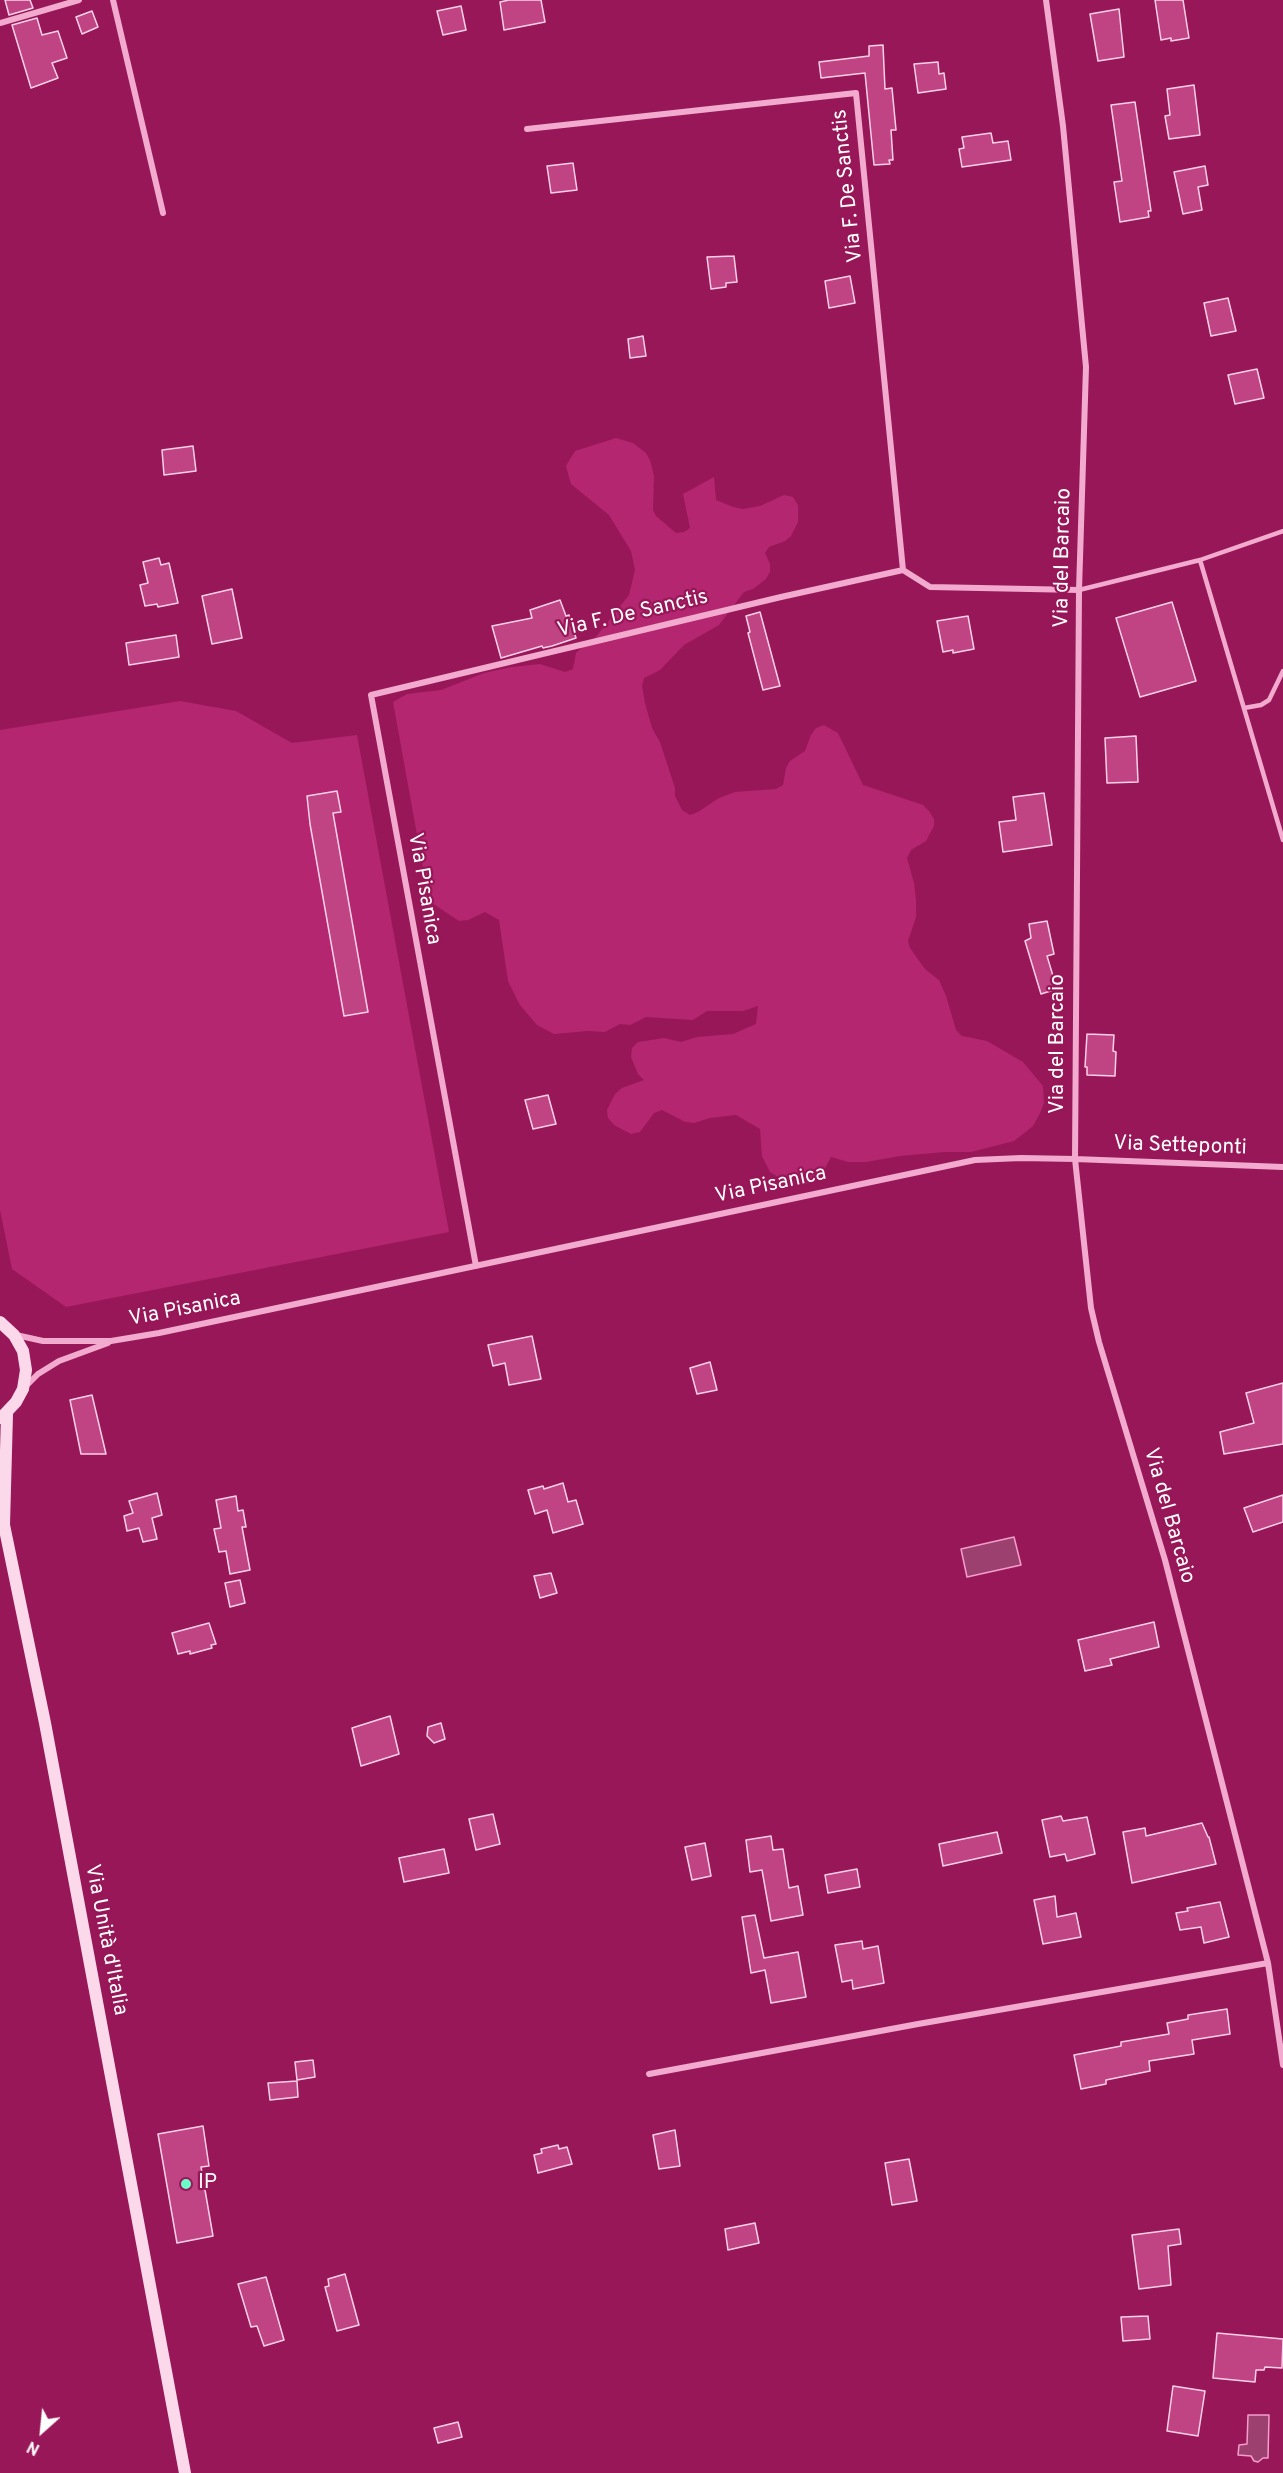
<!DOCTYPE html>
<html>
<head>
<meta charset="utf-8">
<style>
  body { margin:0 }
  #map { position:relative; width:1283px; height:2473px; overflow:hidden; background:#981758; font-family:Overpass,sans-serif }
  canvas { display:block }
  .north { position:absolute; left:12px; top:2401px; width:60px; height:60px; -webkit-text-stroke:4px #981758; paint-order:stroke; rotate:207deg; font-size:16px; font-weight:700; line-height:24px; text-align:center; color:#fff }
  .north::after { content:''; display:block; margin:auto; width:21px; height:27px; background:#fff; clip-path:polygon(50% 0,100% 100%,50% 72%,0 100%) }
</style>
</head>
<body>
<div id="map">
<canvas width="1283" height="2473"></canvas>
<div class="north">N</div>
</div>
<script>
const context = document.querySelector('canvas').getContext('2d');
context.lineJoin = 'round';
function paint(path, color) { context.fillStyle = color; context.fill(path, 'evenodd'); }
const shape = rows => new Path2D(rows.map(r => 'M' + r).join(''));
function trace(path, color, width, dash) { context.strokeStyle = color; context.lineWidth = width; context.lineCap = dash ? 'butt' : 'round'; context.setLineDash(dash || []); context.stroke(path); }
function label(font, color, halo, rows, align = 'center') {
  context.font = font + ' Overpass,sans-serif'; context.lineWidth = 4.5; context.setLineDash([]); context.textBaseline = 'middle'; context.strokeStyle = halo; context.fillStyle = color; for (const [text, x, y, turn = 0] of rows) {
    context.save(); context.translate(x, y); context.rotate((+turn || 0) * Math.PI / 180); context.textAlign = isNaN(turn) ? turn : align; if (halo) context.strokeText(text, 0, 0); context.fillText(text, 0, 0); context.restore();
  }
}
paint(shape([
  [616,438,633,443,646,453,650,460,654,476,653,510,656,516,676,533,684,532,690,528,683,494,714,477,716,500,733,507,743,509,760,506,784,495,793,497,798,505,798,522,791,536,785,541,769,547,765,553,770,564,770,572,766,579,753,589,744,592,719,625,684,645,660,670,644,678,642,686,645,703,652,728,660,742,675,788,675,796,682,810,690,815,698,812,719,798,735,792,776,789,783,785,786,768,790,761,805,751,811,735,816,728,824,725,838,733,863,785,923,805,929,811,934,819,934,826,926,841,911,850,907,858,914,883,916,899,916,917,908,941,910,948,925,969,939,980,946,996,956,1030,962,1036,987,1041,1023,1062,1043,1086,1044,1103,1041,1111,1033,1126,1014,1141,971,1152,945,1152,900,1156,866,1162,848,1162,831,1157,823,1172,811,1183,802,1185,785,1181,770,1172,762,1156,760,1129,736,1115,710,1118,694,1123,685,1122,662,1110,654,1113,640,1132,631,1134,614,1125,608,1118,607,1110,615,1094,622,1088,644,1080,638,1074,631,1057,632,1048,638,1042,664,1038,681,1042,697,1037,733,1034,756,1024,758,1006,743,1011,707,1011,693,1020,646,1017,630,1025,620,1024,605,1032,588,1031,554,1034,537,1025,520,1005,508,981,499,920,485,912,468,920,459,921,429,901,393,702,407,694,441,690,484,673,512,667,540,664,565,672,573,669,576,653,588,641,595,638,629,595,635,570,631,551,609,515,571,484,566,466,575,451],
  [180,701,236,711,292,743,357,735,449,1232,66,1307,12,1269,0,1210,0,730]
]), '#b42670');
const water = shape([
  [1014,1537,1021,1565,967,1577,961,1549,1014,1537],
  [1248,2415,1269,2415,1268,2458,1263,2458,1258,2462,1254,2461,1251,2456,1238,2455,1239,2445,1247,2444,1248,2415]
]);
paint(water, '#9c416f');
trace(water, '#f49dcb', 1.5);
const building = shape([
  [5,0,30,0,33,8,9,15,5,0],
  [509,0,541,0,545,22,504,30,500,2,509,0],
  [1155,0,1183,0,1189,38,1171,41,1171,38,1161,40,1155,0],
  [461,6,466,30,443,35,437,11,461,6],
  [1119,9,1124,57,1098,61,1090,14,1119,9],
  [92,11,98,27,82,34,76,17,92,11],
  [37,18,42,35,58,31,67,58,52,63,58,78,31,88,12,25,37,18],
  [883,45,885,89,892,88,896,130,891,130,893,160,889,160,890,164,874,165,865,73,821,78,819,62,869,56,869,46,883,45],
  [938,62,939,74,944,73,946,89,918,93,914,64,938,62],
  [1194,85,1200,135,1169,139,1165,116,1170,115,1167,89,1194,85],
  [1135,102,1151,211,1148,211,1149,217,1120,222,1114,182,1122,181,1111,105,1135,102],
  [991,133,993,143,1008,141,1011,160,962,167,959,149,964,148,962,137,991,133],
  [573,163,577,190,551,193,547,166,573,163],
  [1205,166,1208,185,1198,187,1202,210,1183,214,1174,172,1205,166],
  [734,256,737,282,726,283,726,287,711,289,707,257,734,256],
  [850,276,855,303,829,308,825,281,850,276],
  [1228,298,1236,331,1211,336,1204,303,1228,298],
  [643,336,646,356,630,358,628,339,643,336],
  [1257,369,1264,398,1235,404,1228,375,1257,369],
  [193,446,196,471,164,475,162,450,193,446],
  [159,558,161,565,169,563,178,603,158,607,157,604,145,606,140,585,148,583,143,562,159,558],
  [232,589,242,638,212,644,202,596,232,589],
  [560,600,566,616,569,615,576,638,552,646,543,648,542,646,501,658,492,626,532,618,530,610,560,600],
  [1172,602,1196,681,1140,697,1116,618,1172,602],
  [760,612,780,686,763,690,748,633,750,632,746,616,760,612],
  [968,616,974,649,953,653,953,650,943,652,937,621,968,616],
  [176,635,179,657,129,665,126,643,176,635],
  [1136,736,1138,782,1107,783,1105,738,1136,736],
  [337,791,341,812,333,813,368,1012,344,1016,310,824,307,796,337,791],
  [1044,793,1052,845,1003,852,999,822,1016,820,1013,797,1044,793],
  [1047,921,1054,954,1047,956,1057,989,1041,994,1025,941,1031,938,1029,924,1047,921],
  [1087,1034,1114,1035,1113,1051,1116,1052,1115,1076,1087,1075,1087,1067,1085,1067,1087,1034],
  [548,1095,556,1124,533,1129,525,1100,548,1095],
  [532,1336,541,1379,509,1385,505,1363,493,1366,488,1345,532,1336],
  [710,1362,717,1390,697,1394,690,1368,710,1362],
  [1283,1383,1283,1444,1224,1454,1220,1432,1254,1423,1246,1393,1283,1383],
  [92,1395,106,1454,81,1454,70,1400,92,1395],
  [563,1483,568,1502,576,1500,583,1524,553,1533,547,1510,535,1514,528,1490,543,1486,544,1489,563,1483],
  [157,1493,162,1515,152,1518,157,1539,143,1542,139,1528,127,1531,124,1516,133,1513,129,1501,157,1493],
  [1283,1495,1283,1522,1253,1532,1244,1508,1283,1495],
  [236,1496,238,1511,243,1510,246,1527,242,1527,250,1570,230,1574,226,1551,219,1552,214,1529,221,1528,216,1500,236,1496],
  [551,1573,557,1593,540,1598,534,1576,551,1573],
  [240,1580,245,1603,230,1607,225,1583,240,1580],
  [1154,1622,1159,1647,1110,1659,1112,1665,1085,1671,1078,1640,1154,1622],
  [209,1623,216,1644,211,1645,212,1648,190,1654,190,1651,178,1654,172,1633,209,1623],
  [390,1716,399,1754,361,1766,352,1728,390,1716],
  [441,1723,445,1739,434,1743,427,1736,428,1727,441,1723],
  [493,1814,500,1844,476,1850,469,1819,493,1814],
  [1061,1816,1063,1821,1087,1817,1095,1854,1067,1861,1065,1854,1050,1857,1042,1820,1061,1816],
  [1202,1823,1208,1837,1209,1837,1216,1864,1132,1883,1123,1832,1145,1828,1146,1836,1202,1823],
  [997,1832,1002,1853,943,1866,939,1844,997,1832],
  [771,1836,773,1850,783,1849,789,1888,798,1886,803,1915,771,1921,762,1870,750,1872,746,1840,771,1836],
  [705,1843,711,1876,692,1880,685,1847,705,1843],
  [444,1849,449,1873,404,1882,399,1858,444,1849],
  [857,1869,860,1887,828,1893,825,1875,857,1869],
  [1055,1896,1057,1917,1076,1913,1081,1937,1043,1944,1034,1900,1055,1896],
  [1220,1902,1229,1937,1204,1943,1201,1927,1180,1930,1176,1913,1188,1911,1187,1908,1220,1902],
  [755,1915,764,1958,798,1952,806,1997,771,2003,765,1970,751,1973,742,1917,755,1915],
  [862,1941,863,1949,878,1946,884,1983,853,1989,852,1980,842,1982,835,1945,862,1941],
  [1227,2009,1230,2034,1192,2040,1194,2054,1149,2061,1150,2071,1106,2080,1106,2084,1081,2089,1074,2055,1121,2046,1121,2042,1169,2034,1167,2023,1188,2019,1188,2015,1227,2009],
  [313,2060,315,2077,297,2080,295,2062,313,2060],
  [297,2081,298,2097,270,2100,268,2083,297,2081],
  [203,2126,209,2166,201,2167,213,2236,177,2243,158,2134,203,2126],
  [675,2130,680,2166,659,2169,653,2135,675,2130],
  [558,2145,559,2149,567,2147,572,2164,538,2173,534,2155,542,2153,541,2149,558,2145],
  [909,2159,917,2201,892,2205,885,2163,909,2159],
  [755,2223,759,2243,728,2250,725,2229,755,2223],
  [1179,2229,1181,2244,1168,2246,1171,2285,1139,2289,1132,2235,1179,2229],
  [345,2274,359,2325,337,2331,325,2287,329,2286,328,2279,345,2274],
  [266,2277,284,2340,264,2346,257,2326,251,2327,238,2284,266,2277],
  [1148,2316,1150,2339,1123,2341,1121,2317,1148,2316],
  [1217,2333,1283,2339,1282,2368,1265,2367,1264,2370,1256,2370,1255,2382,1213,2378,1217,2333],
  [1173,2386,1205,2391,1198,2436,1167,2431,1173,2386],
  [458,2422,462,2437,438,2443,434,2428,458,2422]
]);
paint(building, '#c04484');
trace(building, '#fcd1e8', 1.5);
trace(shape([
  [1200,560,1283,840],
  [1079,590,1200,560,1283,531],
  [1244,708,1261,705,1269,700,1283,671]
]), '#f2aacf', 4.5);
trace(shape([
  [113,0,163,213],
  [1046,0,1063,126,1086,367,1079,590,1075,1159,1091,1308,1099,1342,1165,1560,1268,1963,1283,2065],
  [0,23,79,0],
  [527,129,856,93,903,570,930,587,1079,590],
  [476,1266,371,695,781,597,903,570],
  [16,1335,43,1341,111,1341,159,1333,975,1160,1021,1158,1075,1159,1283,1167],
  [25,1387,38,1374,59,1361,108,1343],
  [649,2074,918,2024,1268,1963]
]), '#f2aacf', 6);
trace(shape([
  [0,1322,14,1335,23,1351,26,1370,23,1389,16,1402,1,1418],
  [7,1414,4,1525,45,1723,185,2473]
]), '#fcd9ea', 12);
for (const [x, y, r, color] of [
  [186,2184,6,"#6bffca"]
]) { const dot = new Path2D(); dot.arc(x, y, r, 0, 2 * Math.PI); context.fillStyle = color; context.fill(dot); trace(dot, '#981758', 2); }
label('21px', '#fff', '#981758', [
  ["Via F. De Sanctis",849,186,-96],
  ["Via del Barcaio",1064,558,-89],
  ["Via F. De Sanctis",633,615,-13],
  ["Via Pisanica",423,889,80],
  ["Via del Barcaio",1059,1044,-90],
  ["Via Setteponti",1180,1147,2],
  ["Via Pisanica",771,1186,-12],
  ["Via Pisanica",185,1310,-11],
  ["Via del Barcaio",1168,1516,74],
  ["Via Unità d'Italia",105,1940,79]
]);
label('21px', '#fff', '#981758', [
  ["IP",198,2184]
], 'left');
</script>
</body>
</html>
